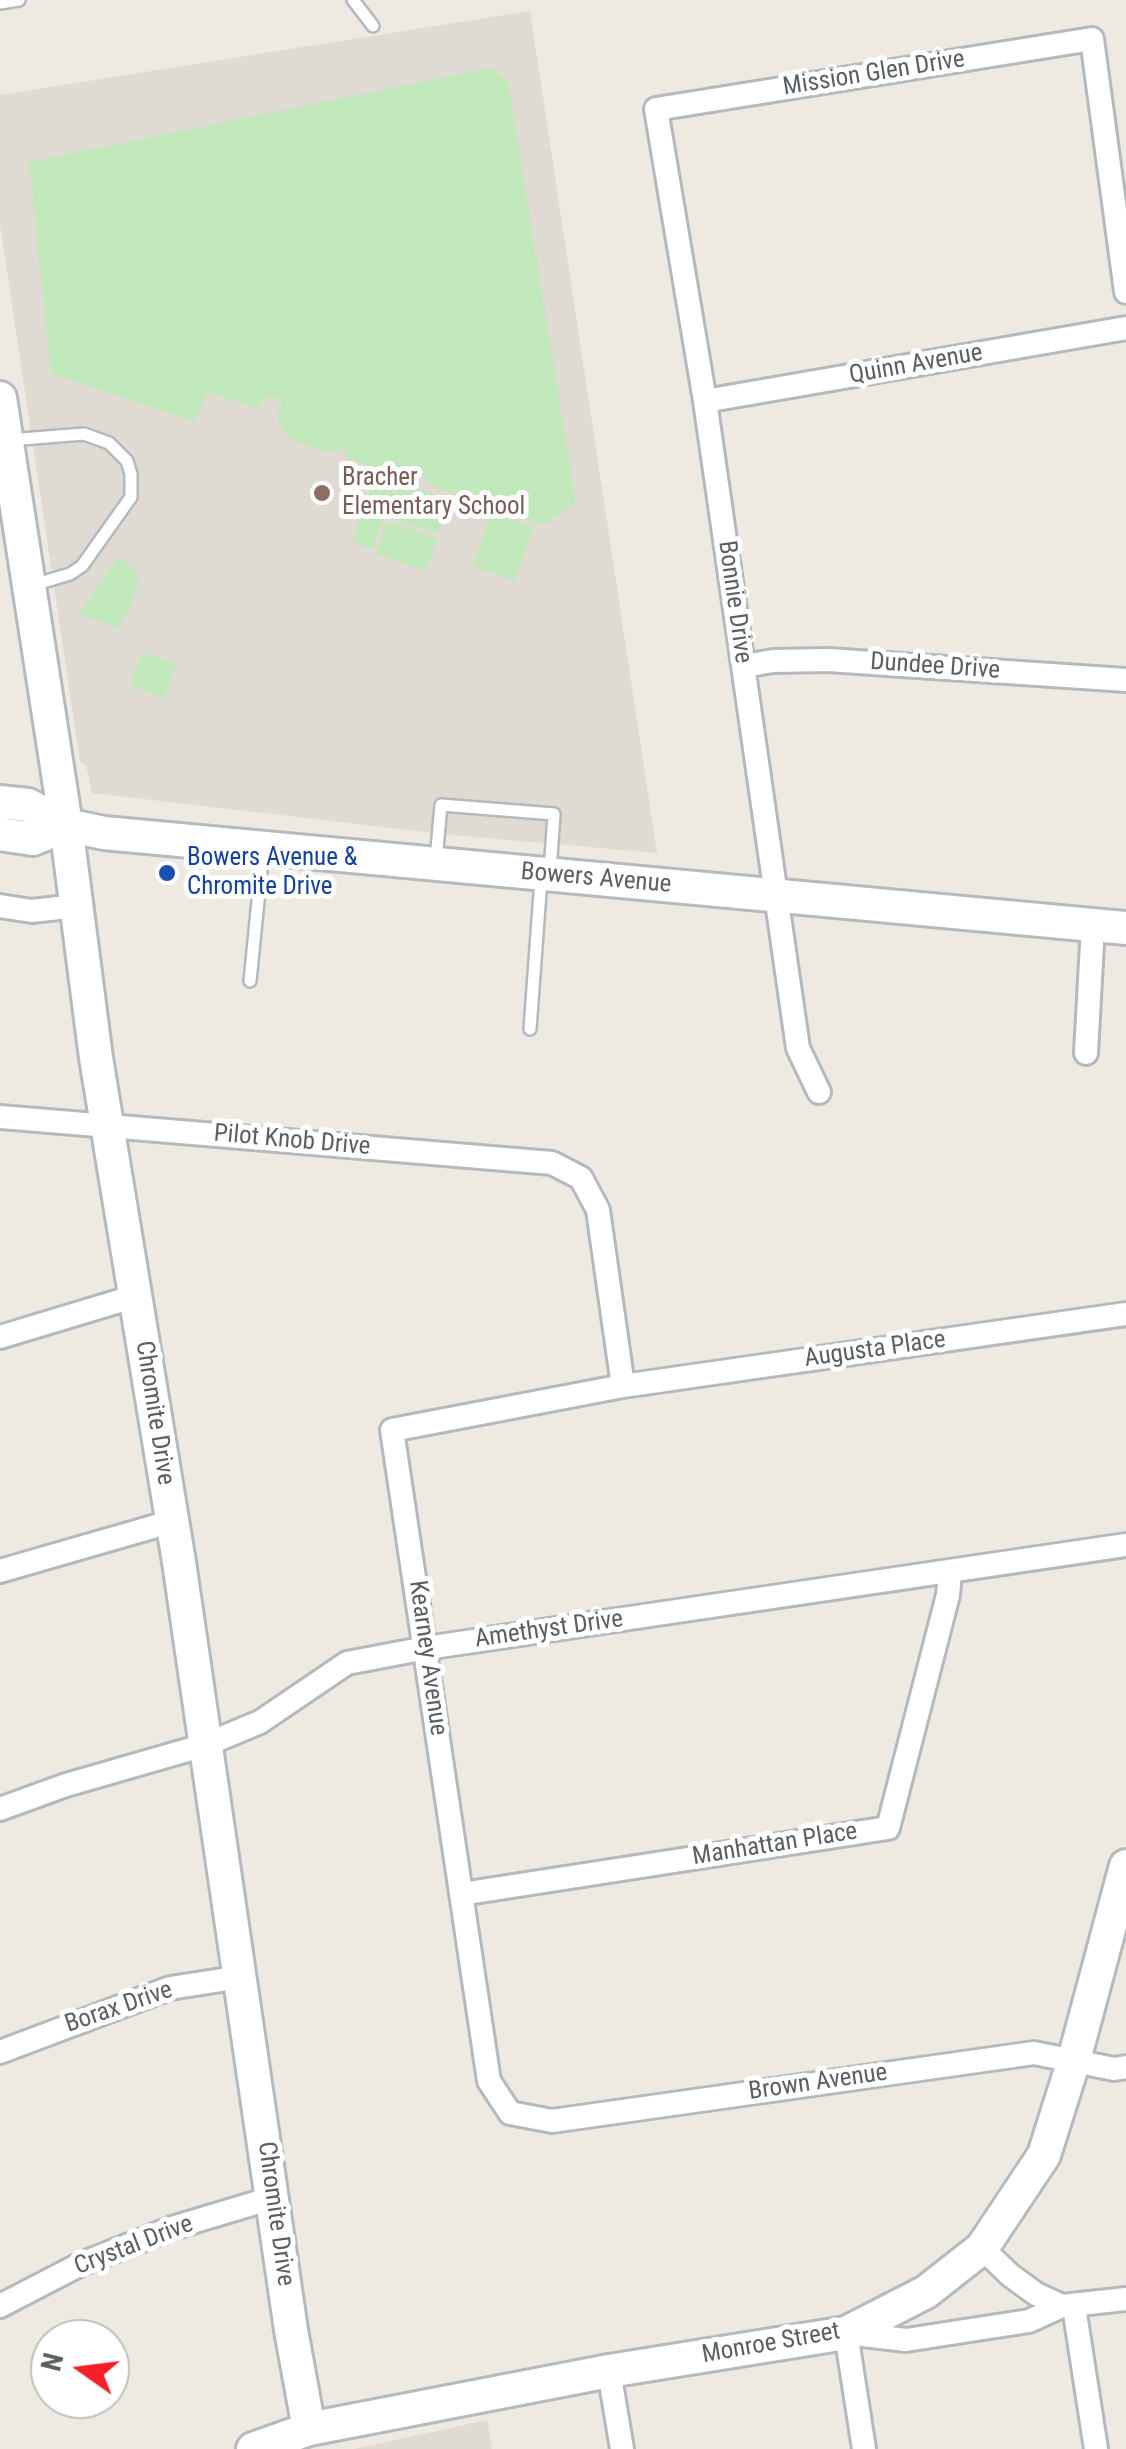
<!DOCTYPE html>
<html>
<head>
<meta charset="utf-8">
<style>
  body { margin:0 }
  #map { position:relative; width:1126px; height:2449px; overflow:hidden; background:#eeeae1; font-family:"Roboto Condensed",sans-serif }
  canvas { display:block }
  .north { position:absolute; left:30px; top:2319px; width:100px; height:100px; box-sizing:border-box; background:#fff; border:2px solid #bdbfc1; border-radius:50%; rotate:284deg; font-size:28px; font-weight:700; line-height:40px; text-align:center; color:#5a5f63 }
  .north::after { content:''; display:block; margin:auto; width:35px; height:45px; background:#f52027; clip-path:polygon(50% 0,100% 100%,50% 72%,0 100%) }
</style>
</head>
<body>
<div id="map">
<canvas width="1126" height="2449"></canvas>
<div class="north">N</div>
</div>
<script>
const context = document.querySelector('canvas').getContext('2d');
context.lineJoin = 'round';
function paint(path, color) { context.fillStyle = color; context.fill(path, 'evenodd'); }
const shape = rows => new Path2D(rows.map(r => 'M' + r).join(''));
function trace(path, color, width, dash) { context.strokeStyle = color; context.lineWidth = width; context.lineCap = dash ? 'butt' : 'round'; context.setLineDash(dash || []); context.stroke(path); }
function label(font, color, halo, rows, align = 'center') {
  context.font = font + ' "Roboto Condensed",sans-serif'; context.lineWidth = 10; context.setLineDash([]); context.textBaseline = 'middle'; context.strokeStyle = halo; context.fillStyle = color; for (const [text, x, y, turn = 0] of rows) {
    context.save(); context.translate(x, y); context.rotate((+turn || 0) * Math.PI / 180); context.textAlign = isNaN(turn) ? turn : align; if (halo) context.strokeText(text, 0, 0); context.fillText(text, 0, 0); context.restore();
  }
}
paint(shape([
  [530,11,657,853,451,835,92,793,86,765,80,762,0,224,0,95],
  [487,2420,492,2449,354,2449]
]), '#e0dbd2');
paint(shape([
  [491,68,508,82,576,503,544,525,495,509,489,498,467,499,435,488,421,474,410,480,349,459,344,449,326,452,293,441,280,426,278,412,282,399,266,397,256,408,207,392,195,422,51,373,29,162],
  [376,473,398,481,372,549,352,542],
  [399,483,449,500,438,534,388,517],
  [491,513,533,527,515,581,473,566],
  [387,521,437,538,426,571,376,554],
  [118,558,133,566,138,579,128,615,124,614,119,628,79,614],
  [142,652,176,664,164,698,130,686]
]), '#c0e8bb');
const lane = shape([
  [353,0,373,26],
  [0,3,19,0],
  [9,440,84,434,109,443,127,461,131,474,131,497,82,566,70,574,33,585],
  [436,860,441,805,554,814,550,871],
  [250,981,263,851],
  [530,1029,541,879]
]);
const street = shape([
  [705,401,1126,328],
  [744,666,773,661,828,660,1126,680],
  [0,906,32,911,76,906],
  [1086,1053,1093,925],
  [819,1092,798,1048,705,401,656,109,1092,39,1126,292],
  [0,1117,552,1163,581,1178,598,1210,623,1386],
  [1126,1314,623,1386,392,1430,489,2081,510,2113,552,2121,1034,2053,1114,2069,1126,2067],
  [0,1337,136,1296],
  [0,1571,170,1522],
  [0,1809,66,1785,205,1745,260,1722,347,1663,426,1648,1126,1545],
  [461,1894,888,1828,948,1595,950,1573],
  [0,2052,170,1988,241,1977],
  [982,2248,1010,2275,1036,2294,1062,2306,1126,2299],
  [0,2306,81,2264,172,2228,272,2198],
  [1074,2307,1096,2449],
  [609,2371,622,2449],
  [864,2449,846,2333,906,2340,1029,2321,1062,2306]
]);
const secondary = shape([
  [0,398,66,825,96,1058,179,1562,291,2330,309,2429],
  [0,802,28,805,66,825,104,833,1126,928],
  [0,834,33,839,66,825],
  [253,2449,309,2429,609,2371,846,2333,926,2292,982,2248,1044,2155,1074,2060,1126,1866]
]);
trace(lane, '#b4b9bd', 16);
trace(street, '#b4b9bd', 28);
trace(secondary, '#b5babf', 38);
trace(lane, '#fff', 11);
trace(street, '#fff', 22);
trace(secondary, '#fff', 32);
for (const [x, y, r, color] of [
  [322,493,10,"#8d6e63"],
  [167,873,10,"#1a4fb4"]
]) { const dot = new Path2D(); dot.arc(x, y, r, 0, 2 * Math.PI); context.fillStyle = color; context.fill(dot); trace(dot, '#fff', 4); }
label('25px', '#5a5f63', '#fff', [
  ["Mission Glen Drive",874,74,-9],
  ["Quinn Avenue",916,365,-10],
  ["Bonnie Drive",734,602,82],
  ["Dundee Drive",935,667,4],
  ["Bowers Avenue",596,879,5],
  ["Pilot Knob Drive",292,1141,5],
  ["Augusta Place",875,1350,-8],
  ["Chromite Drive",154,1413,81],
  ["Amethyst Drive",549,1630,-8],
  ["Kearney Avenue",427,1658,82],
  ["Manhattan Place",775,1845,-9],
  ["Borax Drive",119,2008,-19],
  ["Brown Avenue",818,2083,-8],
  ["Chromite Drive",275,2214,82],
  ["Crystal Drive",134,2246,-21],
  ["Monroe Street",771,2344,-10]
]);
label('25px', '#785e54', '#fff', [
  ["Bracher",342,479],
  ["Elementary School",342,508]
], 'left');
label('25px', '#164399', '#fff', [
  ["Bowers Avenue &",187,859],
  ["Chromite Drive",187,888]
], 'left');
</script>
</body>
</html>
